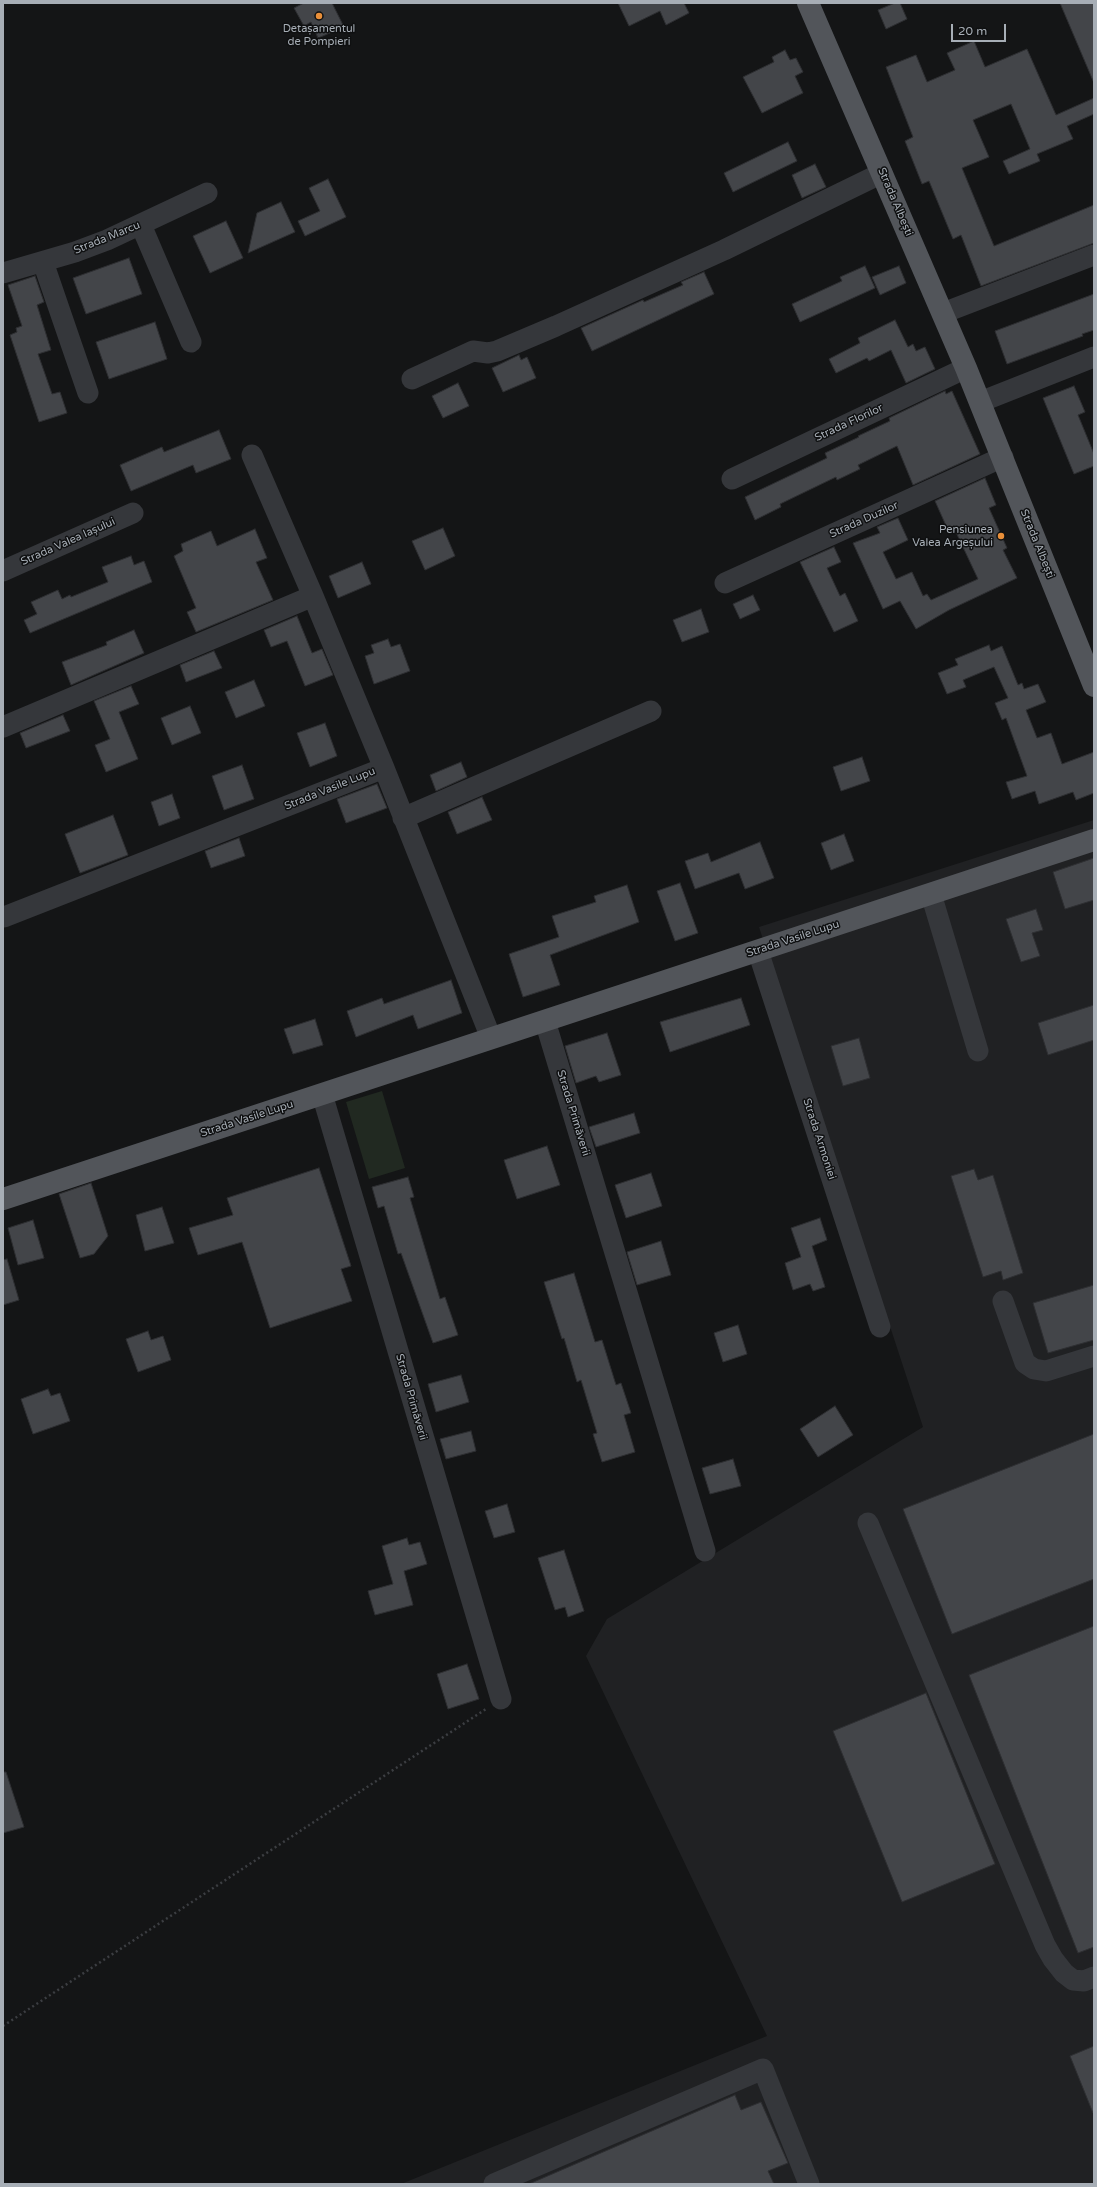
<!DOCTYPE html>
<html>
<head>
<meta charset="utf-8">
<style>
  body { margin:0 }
  #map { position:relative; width:1097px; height:2187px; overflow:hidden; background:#141516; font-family:"Varela Round",sans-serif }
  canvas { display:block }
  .frame { position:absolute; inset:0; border:4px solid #a7aeb6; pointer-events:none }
  .scale { position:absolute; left:951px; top:24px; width:55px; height:18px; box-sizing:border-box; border:2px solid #a7aeb6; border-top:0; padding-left:5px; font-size:12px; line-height:14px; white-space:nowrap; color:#a7aeb6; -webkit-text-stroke:3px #0f1011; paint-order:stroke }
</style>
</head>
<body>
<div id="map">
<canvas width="1097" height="2187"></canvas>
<div class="frame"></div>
<div class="scale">20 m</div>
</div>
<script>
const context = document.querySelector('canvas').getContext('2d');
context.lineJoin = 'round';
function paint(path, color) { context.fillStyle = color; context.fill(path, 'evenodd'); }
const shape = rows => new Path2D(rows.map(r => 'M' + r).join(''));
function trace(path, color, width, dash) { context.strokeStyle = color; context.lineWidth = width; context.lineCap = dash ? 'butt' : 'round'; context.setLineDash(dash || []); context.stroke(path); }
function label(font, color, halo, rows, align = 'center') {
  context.font = font + ' "Varela Round",sans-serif'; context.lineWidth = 3; context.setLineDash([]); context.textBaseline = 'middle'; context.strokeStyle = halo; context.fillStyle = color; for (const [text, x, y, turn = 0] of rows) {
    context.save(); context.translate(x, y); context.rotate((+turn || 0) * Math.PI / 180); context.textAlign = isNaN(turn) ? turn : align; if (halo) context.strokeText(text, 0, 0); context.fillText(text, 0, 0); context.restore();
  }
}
paint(shape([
  [1094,820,1094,2184,401,2184,767,2036,586,1656,607,1619,923,1427,759,927]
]), '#202123');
paint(shape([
  [382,1091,405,1168,369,1179,346,1102]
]), '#212921');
const building = shape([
  [304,3,332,3,344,27,318,38,311,22,304,26,294,8,304,3],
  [618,3,684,3,689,13,666,25,660,11,629,26,618,3],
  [895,3,900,3,907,19,886,29,878,10,895,3],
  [1060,3,1094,3,1094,83,1060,3],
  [974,41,985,67,1027,49,1056,115,1094,98,1094,114,1067,126,1073,139,1037,154,1040,161,1009,174,1003,161,1030,149,1011,104,973,120,989,157,962,168,994,246,1094,205,1094,243,981,286,961,235,953,239,929,181,922,184,905,141,913,137,886,67,916,55,927,82,955,70,947,53,974,41],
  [785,50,790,60,796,58,803,72,795,76,803,93,762,113,743,77,774,62,772,57,785,50],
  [788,142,797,161,733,192,724,173,788,142],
  [815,164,826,187,802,198,792,175,815,164],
  [328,179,346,217,305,236,298,221,320,211,309,188,328,179],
  [281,202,295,232,248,253,257,213,281,202],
  [226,221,243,258,210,273,193,236,226,221],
  [129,258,142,294,86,314,73,278,129,258],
  [865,266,875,288,800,322,792,304,842,281,840,277,865,266],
  [899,266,906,283,880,295,872,277,899,266],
  [704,272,714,294,592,351,581,328,643,300,644,302,683,285,681,282,704,272],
  [35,276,44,302,37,305,51,350,38,354,52,394,60,392,67,413,39,422,10,335,17,332,16,328,22,326,8,285,35,276],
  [1094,294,1094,330,1082,334,1083,336,1007,364,995,331,1094,294],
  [895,320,908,347,913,344,916,351,925,347,935,369,906,383,891,350,869,361,867,358,836,373,829,359,860,343,858,338,895,320],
  [155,322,167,359,109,379,96,342,155,322],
  [519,355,521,360,527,357,536,378,503,392,492,368,519,355],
  [458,383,469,406,443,418,432,396,458,383],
  [1074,386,1085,412,1078,415,1094,454,1094,466,1074,474,1043,398,1074,386],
  [945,391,946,394,952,391,980,454,913,485,897,446,858,465,860,469,837,480,836,477,780,504,781,507,755,520,745,497,827,458,825,453,859,437,858,436,890,421,889,418,945,391],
  [219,430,231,459,196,473,193,465,131,491,120,465,162,447,164,452,219,430],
  [985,478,996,505,989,508,1007,548,1003,550,1017,578,949,610,916,629,900,601,883,609,853,543,880,533,877,527,898,518,908,540,883,552,896,579,912,572,923,596,927,594,931,600,978,579,954,528,948,530,935,501,985,478],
  [443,528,455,556,425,570,412,541,443,528],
  [255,529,267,558,256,562,273,600,196,632,187,612,196,608,174,556,183,551,181,544,211,531,217,546,255,529],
  [834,547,841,562,827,568,840,596,845,593,858,621,834,632,800,562,834,547],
  [131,556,134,565,144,561,152,582,30,633,24,620,37,614,31,602,58,590,62,599,70,595,71,597,108,582,102,567,131,556],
  [362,562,371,584,338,598,329,576,362,562],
  [753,595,760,610,740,619,733,604,753,595],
  [701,609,709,632,682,642,673,620,701,609],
  [297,616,312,653,322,649,333,675,305,686,287,641,271,647,264,630,297,616],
  [134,630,144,653,71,685,62,662,107,645,106,642,134,630],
  [388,639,391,647,400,644,410,671,374,684,365,656,374,653,371,645,388,639],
  [989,645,991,651,1002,646,1018,685,1022,683,1024,689,1038,684,1046,702,1026,710,1037,738,1051,733,1062,764,1094,752,1094,793,1076,800,1073,792,1039,804,1035,791,1012,799,1006,782,1027,776,1006,718,1002,720,995,703,1008,698,994,667,963,680,966,687,947,694,938,673,958,665,955,659,989,645],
  [214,651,222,668,186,682,180,665,214,651],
  [254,680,265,706,236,718,225,692,254,680],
  [131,686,139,704,119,712,138,759,106,772,95,745,110,739,94,701,131,686],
  [190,706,201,733,172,745,161,718,190,706],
  [63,715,70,731,26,748,20,733,63,715],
  [325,723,337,756,310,767,297,733,325,723],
  [862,757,870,781,841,791,833,767,862,757],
  [461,762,467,777,436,791,430,775,461,762],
  [242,765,254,799,224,810,212,776,242,765],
  [377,784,387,808,346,823,337,799,377,784],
  [172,794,180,818,159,826,151,802,172,794],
  [482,797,492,820,457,834,448,812,482,797],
  [113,815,128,855,80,873,65,834,113,815],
  [844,834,854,861,831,870,821,843,844,834],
  [239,838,245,856,211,868,205,851,239,838],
  [760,842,774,878,745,889,739,873,695,889,685,861,708,853,711,862,760,842],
  [1094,858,1094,900,1065,909,1053,872,1094,858],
  [680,883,698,933,675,941,657,891,680,883],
  [627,885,639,922,550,955,560,985,523,997,509,954,559,937,552,916,596,902,594,896,627,885],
  [1036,909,1043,930,1032,933,1040,956,1021,962,1006,919,1036,909],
  [451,980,462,1013,418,1029,413,1015,356,1037,347,1011,382,998,384,1004,451,980],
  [741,998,750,1025,670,1052,660,1022,741,998],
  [1094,1005,1094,1040,1048,1055,1038,1023,1094,1005],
  [315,1019,323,1045,293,1054,284,1029,315,1019],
  [607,1033,621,1075,599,1082,596,1076,576,1083,565,1046,607,1033],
  [859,1038,870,1078,843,1086,831,1046,859,1038],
  [634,1113,640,1133,596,1147,589,1127,634,1113],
  [547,1146,560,1185,517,1199,504,1160,547,1146],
  [319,1168,351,1266,341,1269,352,1301,270,1328,242,1242,198,1255,189,1228,233,1215,227,1198,319,1168],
  [974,1169,978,1180,993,1175,1023,1273,1003,1280,1001,1271,983,1277,951,1176,974,1169],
  [651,1173,662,1206,626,1218,615,1185,651,1173],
  [408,1177,414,1197,410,1198,440,1299,445,1297,458,1335,433,1343,401,1253,398,1254,384,1206,378,1208,372,1187,408,1177],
  [91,1183,108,1236,94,1254,80,1258,59,1194,91,1183],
  [162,1207,174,1243,145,1251,136,1215,162,1207],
  [820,1218,827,1240,812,1246,825,1287,813,1291,810,1284,793,1290,785,1263,801,1257,791,1228,820,1218],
  [33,1220,44,1258,18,1265,8,1228,33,1220],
  [661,1241,671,1275,637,1285,627,1252,661,1241],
  [7,1259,19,1300,3,1305,3,1260,7,1259],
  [574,1273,595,1342,602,1340,616,1385,621,1383,631,1413,624,1415,635,1452,602,1462,593,1434,597,1433,581,1380,577,1382,564,1338,562,1339,544,1282,574,1273],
  [1094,1285,1094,1340,1048,1353,1033,1303,1094,1285],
  [738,1325,747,1354,723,1362,714,1333,738,1325],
  [148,1331,151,1340,163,1336,171,1360,138,1372,126,1339,148,1331],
  [461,1375,469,1402,436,1412,428,1384,461,1375],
  [48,1389,51,1396,60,1393,70,1421,33,1434,21,1399,48,1389],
  [835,1406,853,1435,818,1457,800,1429,835,1406],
  [471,1431,476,1451,446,1459,440,1439,471,1431],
  [1094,1434,1094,1579,952,1634,903,1509,1094,1434],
  [733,1459,741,1486,710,1494,702,1468,733,1459],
  [507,1504,515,1532,494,1538,485,1511,507,1504],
  [407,1538,409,1545,420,1542,427,1564,404,1571,413,1605,375,1615,368,1591,393,1584,382,1546,407,1538],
  [564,1550,584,1611,568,1617,565,1607,555,1610,538,1558,564,1550],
  [1094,1626,1094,1947,1078,1953,969,1675,1094,1626],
  [467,1664,479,1699,448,1709,437,1674,467,1664],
  [926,1693,995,1864,902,1902,833,1731,926,1693],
  [3,1772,6,1772,24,1827,3,1833,3,1772],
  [1094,2046,1094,2113,1093,2113,1070,2056,1094,2046],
  [735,2095,741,2110,761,2102,788,2163,768,2171,774,2184,529,2184,735,2095]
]);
paint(building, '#434549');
trace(building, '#2e2f32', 1);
trace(shape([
  [3,2026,486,1709]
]), '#3c3e42', 2.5, [2, 3]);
trace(shape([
  [141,225,191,342],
  [43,262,88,393],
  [3,273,75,252,107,240,207,193],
  [943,313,1094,255],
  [412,379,473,351,488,353,497,351,556,326,724,250,882,173],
  [980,402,1094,357],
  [252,455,313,596,384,768,491,1038],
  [732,479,966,368],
  [3,571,133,513],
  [725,583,1003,457],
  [3,727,313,596],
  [403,818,651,711],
  [931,894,978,1051],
  [4,917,384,768],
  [758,951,880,1327],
  [545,1021,705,1551],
  [322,1094,501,1699],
  [1003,1301,1025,1363,1034,1369,1046,1371,1094,1356],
  [868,1523,1045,1945,1053,1959,1064,1973,1073,1980,1084,1981,1094,1977],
  [494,2184,763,2069,809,2184]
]), '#35373b', 21);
trace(shape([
  [808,3,966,368,1094,686],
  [3,1199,1094,840]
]), '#52555a', 22);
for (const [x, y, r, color] of [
  [319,16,4,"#e98f39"],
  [1001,536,4,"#e98f39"]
]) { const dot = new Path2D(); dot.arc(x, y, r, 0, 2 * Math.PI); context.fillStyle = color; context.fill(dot); trace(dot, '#0f1011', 1.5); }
label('11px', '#a7aeb6', '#0f1011', [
  ["Detașamentul",319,29],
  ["de Pompieri",319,42],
  ["Pensiunea",993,530,"right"],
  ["Valea Argeșului",993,543,"right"]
]);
label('11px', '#a7aeb6', '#0f1011', [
  ["Strada Albești",895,202,67],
  ["Strada Marcu",107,238,-22],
  ["Strada Florilor",849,423,-25],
  ["Strada Duzilor",864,520,-24],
  ["Strada Valea Iașului",68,542,-24],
  ["Strada Albești",1037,544,68],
  ["Strada Vasile Lupu",330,789,-22],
  ["Strada Vasile Lupu",793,939,-18],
  ["Strada Primăverii",573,1113,73],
  ["Strada Vasile Lupu",247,1119,-18],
  ["Strada Armoniei",819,1139,72],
  ["Strada Primăverii",411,1397,74]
]);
</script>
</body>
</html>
